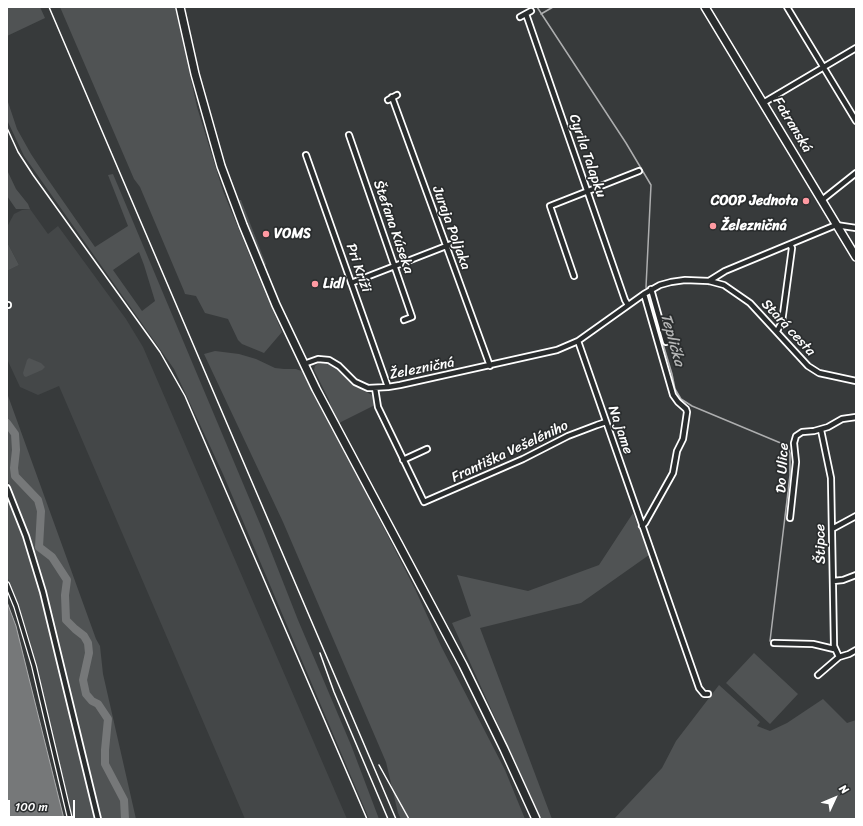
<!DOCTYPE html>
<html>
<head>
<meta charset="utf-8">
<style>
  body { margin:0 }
  #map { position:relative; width:863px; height:826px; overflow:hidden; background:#373a3b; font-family:Sriracha,sans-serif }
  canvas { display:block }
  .frame { position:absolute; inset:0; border:8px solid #fff; pointer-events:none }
  .north { position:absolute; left:815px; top:778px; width:40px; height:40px; -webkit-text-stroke:3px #2a2d2e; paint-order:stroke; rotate:46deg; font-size:11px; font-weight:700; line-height:16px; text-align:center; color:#fff }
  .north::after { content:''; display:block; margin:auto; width:14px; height:18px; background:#fff; clip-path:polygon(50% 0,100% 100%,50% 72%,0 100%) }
  .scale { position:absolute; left:8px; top:800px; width:67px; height:18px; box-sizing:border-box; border:2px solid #fff; border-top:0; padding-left:5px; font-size:12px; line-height:14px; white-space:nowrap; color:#fff; -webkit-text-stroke:3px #2a2d2e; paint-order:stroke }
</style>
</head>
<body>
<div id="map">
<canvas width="863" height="826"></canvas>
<div class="frame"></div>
<div class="north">N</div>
<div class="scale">100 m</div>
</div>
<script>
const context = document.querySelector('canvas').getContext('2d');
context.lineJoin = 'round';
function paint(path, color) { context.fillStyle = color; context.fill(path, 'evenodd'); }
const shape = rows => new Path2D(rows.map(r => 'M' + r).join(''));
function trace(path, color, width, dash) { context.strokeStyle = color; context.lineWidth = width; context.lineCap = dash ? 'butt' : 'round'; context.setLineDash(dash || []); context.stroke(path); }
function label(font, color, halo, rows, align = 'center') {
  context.font = font + ' Sriracha,sans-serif'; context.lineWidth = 3.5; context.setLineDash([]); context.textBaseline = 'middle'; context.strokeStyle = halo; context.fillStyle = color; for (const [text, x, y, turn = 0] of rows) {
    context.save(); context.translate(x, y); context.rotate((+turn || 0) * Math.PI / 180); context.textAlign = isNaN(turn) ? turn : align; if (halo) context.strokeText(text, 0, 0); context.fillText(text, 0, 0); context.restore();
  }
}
paint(shape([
  [30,209,48,234,58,226,126,319,143,347,347,819,245,819,59,386,38,395,20,387,7,359,7,271,19,265,7,242,7,227,14,214,22,210]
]), '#444748');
paint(shape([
  [7,7,40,7,45,18,7,36],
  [60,7,175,7,197,107,223,191,256,271,282,332,264,353,242,344,238,340,228,319,205,313,196,296,185,294,184,291,140,187,134,179],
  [7,99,17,129,31,154,47,178,95,247,128,226,108,175,113,174,263,531,298,620,351,745,379,819,369,819,223,474,174,369,24,156,7,120],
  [139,252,144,265,155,301,142,311,113,270],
  [7,170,16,189,28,204,30,209,16,209,7,196],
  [239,200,241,200,266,264,265,266,264,265,251,233],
  [7,242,19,265,7,271],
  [215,351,239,354,256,359,275,368,284,369,296,369,304,372,415,589,441,646,505,770,525,819,401,819,398,813,386,762,283,522,204,354],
  [29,358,41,363,45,367,42,370,26,377,24,376,23,373,27,360],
  [324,362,335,366,352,384,372,395,375,405,339,423,331,408,329,400,314,370,315,366,318,363],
  [7,393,96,639,100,646,103,674,136,819,73,819,28,634,7,576,7,494,30,537,7,479],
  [633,513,649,555,581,603,480,628,552,819,541,819,452,623,471,616,457,575,528,591,599,565],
  [754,653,798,694,770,724,726,683],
  [719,685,760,722,757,726,770,731,787,723,823,699,847,723,856,720,856,819,614,819,662,768,676,741]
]), '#505354');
const water = shape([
  [7,602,16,626,64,819,7,819,7,602]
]);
paint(water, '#767879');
trace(water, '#adaeaf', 1);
trace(shape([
  [537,7,626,143,651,185,646,287,672,374,675,389,681,399,692,406,783,444,788,448,790,453,790,475,770,641],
  [541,14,553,7]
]), '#adaeaf', 1.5);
trace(shape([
  [7,423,15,434,16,450,14,468,15,476,38,500,41,511,39,547,52,557,67,580,65,595,66,620,75,629,84,636,88,643,89,653,83,680,86,694,92,701,98,704,108,719,105,750,105,764,124,800,125,819]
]), '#767879', 8);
const pedestrian = shape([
  [7,584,16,606,34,666,70,819]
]);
const minor = shape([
  [787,7,856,121],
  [526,14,625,300,628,305],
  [520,17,531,11],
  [392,97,490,366],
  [388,100,397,95],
  [763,103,856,48],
  [349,135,412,317,404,320],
  [306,155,388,387],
  [822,200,856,173],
  [574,276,550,206,639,171],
  [709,281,725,271,836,225,856,228],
  [351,283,454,243],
  [651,289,666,342],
  [7,305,8,305],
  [777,331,782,322,792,248,790,244],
  [578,341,699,688,704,694,708,694],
  [304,364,318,359,329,360,339,366,355,382,368,388,388,387,400,385,557,350,578,341,644,294,660,285,671,282,685,280,709,281,724,285,750,303,808,366,819,373,856,381],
  [375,388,378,407,424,502,523,459,568,436,597,425,606,422],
  [821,430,831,478,834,646,839,657],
  [403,460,427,449],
  [7,488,26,536,43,592,98,819],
  [790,518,796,462,794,443,796,436,802,432,814,431,828,427,842,419,856,417],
  [642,526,645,523,673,473,677,451,683,439,687,412,686,409,678,402,673,395,644,294],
  [832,529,856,516],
  [833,581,843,580,856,575],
  [774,643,813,644,834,649],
  [818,675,839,657,849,654,856,650]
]);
const secondary = shape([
  [180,7,195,74,221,166,243,225,276,305,316,389,463,665,504,749,536,819],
  [705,7,856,257]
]);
trace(pedestrian, '#fff', 6);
trace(minor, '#fff', 8);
trace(secondary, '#fff', 10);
trace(pedestrian, '#2a2d2e', 3.5);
trace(minor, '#2a2d2e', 4.5);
trace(secondary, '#2a2d2e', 7);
trace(shape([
  [49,7,396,819],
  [7,128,18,152,33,175,160,352,185,396,367,819],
  [320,653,334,692,388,819],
  [379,765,409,819]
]), '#fff', 1.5);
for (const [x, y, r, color] of [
  [806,201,4,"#ff9aa2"],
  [713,226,4,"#ff9aa2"],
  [266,234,4,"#ff9aa2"],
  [315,284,4,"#ff9aa2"]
]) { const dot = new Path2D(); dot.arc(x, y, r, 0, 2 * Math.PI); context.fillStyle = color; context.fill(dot); trace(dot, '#2a2d2e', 1.5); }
label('14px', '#fff', '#2a2d2e', [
  ["Fatranská",792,125,59],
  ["Cyrila Talapku",587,156,71],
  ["Štefana Kúseka",393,227,71],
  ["Juraja Poljaka",451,228,70],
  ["Pri Kríži",358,268,71],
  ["Stará cesta",788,328,47],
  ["Železničná",422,369,-11],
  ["Na jame",620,430,71],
  ["Františka Vešeléniho",510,452,-25],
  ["Do Ulice",783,468,-87],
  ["Štipce",821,544,-91]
]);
label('bold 14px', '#fff', '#2a2d2e', [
  ["COOP Jednota",798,201,"right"],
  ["Železničná",721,226],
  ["VOMS",274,234],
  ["Lidl",323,284]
], 'left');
label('italic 15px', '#b4b5b5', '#2a2d2e', [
  ["Teplička",672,340,74]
]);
</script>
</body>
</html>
